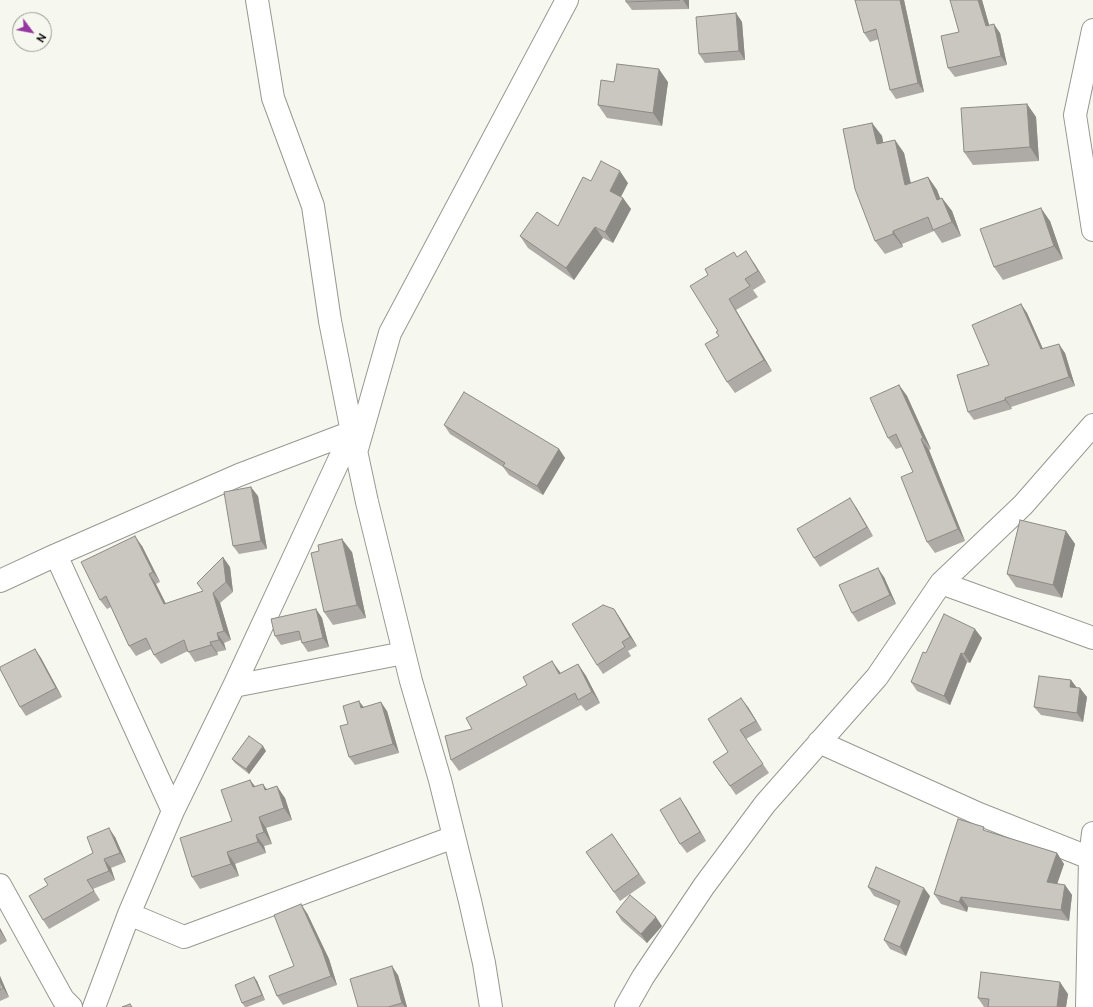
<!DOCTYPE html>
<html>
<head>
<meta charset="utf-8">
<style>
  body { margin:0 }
  #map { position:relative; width:1093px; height:1007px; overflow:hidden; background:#f6f7ef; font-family:Ubuntu,sans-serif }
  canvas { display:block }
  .north { position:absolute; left:12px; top:12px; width:40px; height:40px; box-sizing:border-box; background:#f6f7ef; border:1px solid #999994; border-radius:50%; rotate:122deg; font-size:11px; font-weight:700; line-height:16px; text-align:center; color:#0d0d0b }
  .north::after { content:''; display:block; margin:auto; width:14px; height:18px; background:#9537a0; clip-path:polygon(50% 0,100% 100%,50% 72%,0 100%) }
</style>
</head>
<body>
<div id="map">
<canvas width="1093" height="1007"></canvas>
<div class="north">N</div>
</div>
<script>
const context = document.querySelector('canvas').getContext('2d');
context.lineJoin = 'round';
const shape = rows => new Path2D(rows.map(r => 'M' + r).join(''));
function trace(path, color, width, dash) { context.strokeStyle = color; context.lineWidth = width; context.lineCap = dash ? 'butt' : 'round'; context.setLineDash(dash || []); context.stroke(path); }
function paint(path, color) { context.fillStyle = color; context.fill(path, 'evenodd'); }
const minor = shape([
  [257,0,273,98,313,206,330,321,352,432,367,502,411,681,440,780,470,901,484,963,491,1007],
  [1093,30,1075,115,1093,230],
  [357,449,390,333,567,0],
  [56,555,173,811],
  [0,581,56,555,239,475,352,432],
  [941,583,1093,638],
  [234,686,404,653],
  [819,742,979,814,1090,858],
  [0,885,63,999,71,1007],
  [129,914,184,937,454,837],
  [94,1007,129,914,173,811,234,686,352,432],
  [626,1007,643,977,704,886,765,804,877,677,941,583,1023,505,1093,425],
  [1087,1007,1090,858,1093,833]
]);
trace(minor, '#979891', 24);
trace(minor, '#fff', 22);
paint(shape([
  [626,0,689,0,689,9,632,10,626,2],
  [855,0,904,0,924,92,896,99,890,90,879,39,870,42,864,33],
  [950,0,982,0,989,25,1000,33,1007,65,955,77,948,68,959,32],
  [736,13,742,22,745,60,705,63,699,54],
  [668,82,662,126,607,118,598,105],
  [1027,104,1036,117,1039,161,973,165,964,152],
  [872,123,882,136,883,143,895,140,904,153,911,183,928,177,937,190,940,199,942,198,952,211,961,236,942,243,934,231,902,244,903,247,885,254,875,241],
  [591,181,628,183,621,197,623,198,631,209,613,243,603,238,574,280,528,248,520,236,558,226],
  [1050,221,1063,259,1003,280,994,267],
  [738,257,754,263,766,282,753,290,758,297,736,310,772,371,735,393,727,382,718,331],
  [1021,304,1027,313,1043,349,1065,353,1075,386,1011,407,1012,409,974,420,968,412,989,365],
  [899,385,907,396,931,449,929,450,965,541,935,553,927,542,913,472,902,447,896,449,888,438],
  [444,425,559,449,565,458,543,495,509,475,503,467,450,434],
  [258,496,267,549,239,554,233,546],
  [856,507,873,536,820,567,814,558],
  [1066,531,1075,544,1062,598,1016,587,1007,574],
  [142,546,160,582,156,584,166,604,203,591,197,583,230,567,233,592,220,603,231,640,224,643,226,650,217,652,218,655,195,662,188,651,161,664,154,655,151,649,136,656,129,646,111,607,107,609,100,600],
  [352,552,366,618,333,625,324,612],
  [884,577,896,604,858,622,852,613],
  [316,609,322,618,329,647,308,652,302,643,301,640,281,645,275,636],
  [614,609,620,618,637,646,628,651,631,656,603,674,597,665],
  [982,638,970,663,967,662,950,705,917,691,911,682,926,653],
  [35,649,41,658,62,697,26,716,20,707],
  [578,664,586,676,600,703,586,711,581,705,459,771,451,760,472,729,561,673],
  [1071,680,1076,688,1087,697,1083,722,1041,715,1034,707],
  [748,707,762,730,746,739,769,773,736,795,713,762,728,752],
  [364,708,387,711,399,753,355,765,349,757,348,724],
  [266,751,249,774,235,763,232,759],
  [250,780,255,786,267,790,285,798,292,820,266,828,272,844,264,846,266,853,235,864,239,876,200,889,192,877,232,821],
  [686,807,706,841,687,853,680,844],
  [986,831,1057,853,1064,864,1057,884,1065,885,1072,895,1069,921,968,907,967,912,941,904,934,894],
  [612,834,646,883,620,901,586,852],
  [115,837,126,862,111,868,115,880,93,889,100,900,49,929,43,920,48,885],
  [868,887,930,896,906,956,890,949,884,940,898,906,874,896],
  [616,912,662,926,647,943,622,921],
  [307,913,329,959,337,985,283,1005,277,996,294,966],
  [0,928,7,941,0,945],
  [398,975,407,1007,358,1007],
  [0,976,9,997,0,1001],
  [254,977,257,981,265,1000,247,1007,245,1007,242,1003],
  [1068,994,1066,1007,984,1007,978,998]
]), '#aeaaa5');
paint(shape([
  [683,0,689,0,689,9],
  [900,0,904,0,924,92,918,83],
  [978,0,982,0,992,35,986,26],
  [736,13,742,22,745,60,739,51],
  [994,24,1000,33,1007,65,1001,56],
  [659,69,668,82,662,126,653,113],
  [1027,104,1036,117,1039,161,1030,147],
  [872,123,882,136,886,157,877,144],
  [895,140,904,153,914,199,905,185],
  [620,171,628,183,618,202,610,191],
  [928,177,937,190,946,213,937,200],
  [623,198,631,209,613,243,605,232],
  [942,198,952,211,961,236,952,222],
  [1041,208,1050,221,1063,259,1054,246],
  [595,227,603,238,574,280,566,268],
  [893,231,902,244,903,247,893,234],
  [746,251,754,263,766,282,758,271],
  [729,299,736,310,772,371,764,360],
  [1021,304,1027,313,1047,358,1041,349],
  [1059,344,1065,353,1075,386,1069,377],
  [899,385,907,396,931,449,923,438],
  [1005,398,1011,407,1012,409,1005,400],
  [921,439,929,450,965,541,958,529],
  [559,449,565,458,543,495,537,486],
  [251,487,258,496,267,549,261,541],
  [850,498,856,507,873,536,867,527],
  [1066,531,1075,544,1062,598,1053,585],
  [135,536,142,546,160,582,153,572],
  [342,539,352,552,366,618,357,605],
  [223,557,230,567,233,592,226,582],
  [878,568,884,577,896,604,890,595],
  [149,574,156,584,171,614,164,604],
  [213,593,220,603,231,640,224,631],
  [316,609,322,618,329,647,323,638],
  [614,609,620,618,637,646,630,637],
  [975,629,982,638,970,663,964,654],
  [217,633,224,643,226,650,219,640],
  [210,642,217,652,218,655,211,645],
  [35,649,41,658,62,697,56,688],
  [961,653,967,662,950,705,944,696],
  [552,661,560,672,567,685,559,674],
  [578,664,586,676,600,703,592,692],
  [1071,680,1078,689,1070,687],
  [1080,688,1087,697,1083,722,1077,713],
  [741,698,748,707,762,730,756,721],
  [359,701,366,710,361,708],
  [381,702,387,711,399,753,393,744],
  [263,746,266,751,249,774,246,769],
  [250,780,258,791,253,787],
  [263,784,271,795,265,790],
  [277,786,285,798,292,820,284,808],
  [680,798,686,807,706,841,700,832],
  [259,817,266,828,272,844,264,832],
  [109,828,115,837,126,862,120,853],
  [256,835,264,846,266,853,258,842],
  [227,852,235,864,239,876,231,864],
  [1057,853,1064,864,1054,893,1047,882],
  [104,859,111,868,115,880,109,871],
  [1065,885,1072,895,1069,921,1061,910],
  [924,888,930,896,906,956,900,947],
  [961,897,968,907,967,912,959,902],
  [301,904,307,913,329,959,337,985,331,976],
  [656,917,662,926,647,943,641,934],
  [0,928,7,941,0,931],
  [392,966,398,975,407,1007,405,1007,402,1003],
  [0,976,9,997,3,988,0,981],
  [254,977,257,981,265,1000,262,995],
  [1060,982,1068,994,1066,1007,1057,1007]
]), '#8d8b86');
const building = shape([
  [626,0,680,0,626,2,626,0],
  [855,0,900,0,918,83,890,90,876,29,864,33,855,0],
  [950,0,978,0,986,26,994,24,1001,56,948,68,941,36,959,32,950,0],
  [736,13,739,51,699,54,696,17,736,13],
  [617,64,659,69,653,113,598,105,601,80,614,82,617,64],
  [1027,104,1030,147,964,152,961,108,1027,104],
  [872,123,877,144,895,140,905,185,928,177,937,200,942,198,952,222,933,230,928,217,893,231,893,234,875,241,855,189,843,129,872,123],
  [601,161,620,171,610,191,623,198,605,232,595,227,566,268,520,236,537,212,558,226,583,177,591,181,601,161],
  [1041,208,1054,246,994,267,980,229,1041,208],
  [746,251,758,271,745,279,750,286,729,299,764,360,727,382,705,344,719,336,716,332,718,331,690,286,708,275,705,269,734,252,737,257,746,251],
  [1021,304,1041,349,1059,344,1069,377,1005,398,1005,400,968,412,957,375,989,365,972,325,1021,304],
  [899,385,923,438,921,439,958,529,927,542,901,477,913,472,896,434,888,438,870,398,899,385],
  [464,392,559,449,537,486,503,466,505,463,444,425,464,392],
  [251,487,261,541,233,546,224,492,251,487],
  [850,498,867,527,814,558,797,529,850,498],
  [1020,520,1066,531,1053,585,1007,574,1020,520],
  [135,536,153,572,149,574,164,604,203,591,197,583,223,557,226,582,213,593,224,631,217,633,219,640,210,642,211,645,188,652,184,640,154,655,146,638,129,646,106,596,100,600,81,562,135,536],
  [342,539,357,605,324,612,311,553,319,551,318,545,342,539],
  [878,568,890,595,852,613,839,585,878,568],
  [603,605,614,609,630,637,622,642,625,647,597,665,572,624,603,605],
  [316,609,323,638,302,643,299,631,275,636,271,619,316,609],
  [944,614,975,629,964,654,961,653,944,696,911,682,923,652,926,653,944,614],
  [35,649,56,688,20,707,0,669,0,667,35,649],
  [552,661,559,674,578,664,592,692,578,700,575,693,451,760,445,736,472,729,466,718,527,685,523,677,552,661],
  [1039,676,1071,680,1070,687,1080,688,1077,713,1034,707,1039,676],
  [741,698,756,721,740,730,763,764,730,786,713,762,728,752,708,719,741,698],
  [359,701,361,708,381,702,393,744,349,757,340,726,348,724,343,706,359,701],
  [249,736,263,746,246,769,232,759,249,736],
  [250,780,253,787,263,784,265,790,277,786,284,808,259,817,264,832,256,835,258,842,227,852,231,864,192,877,180,838,232,821,221,790,250,780],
  [680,798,700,832,680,844,660,810,680,798],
  [958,819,984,827,983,830,1057,853,1047,882,1065,885,1061,910,961,897,959,902,934,894,958,819],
  [109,828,120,853,104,859,109,871,87,880,94,891,43,920,29,896,48,885,44,879,93,853,87,837,109,828],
  [612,834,639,874,614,892,586,852,612,834],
  [876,867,924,888,900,947,884,940,900,901,868,887,876,867],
  [630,895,656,917,641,934,616,912,630,895],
  [301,904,322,950,331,976,277,996,269,976,294,966,274,915,301,904],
  [392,966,402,1003,388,1007,358,1007,350,979,392,966],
  [981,972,1060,982,1057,1007,988,1007,989,999,978,998,981,972],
  [254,977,262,995,242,1003,235,985,254,977],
  [0,981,3,988,0,990,0,981],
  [130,1004,132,1007,122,1007,130,1004]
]);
paint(building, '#cac6c0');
trace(building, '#8d8b86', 1);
</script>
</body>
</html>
